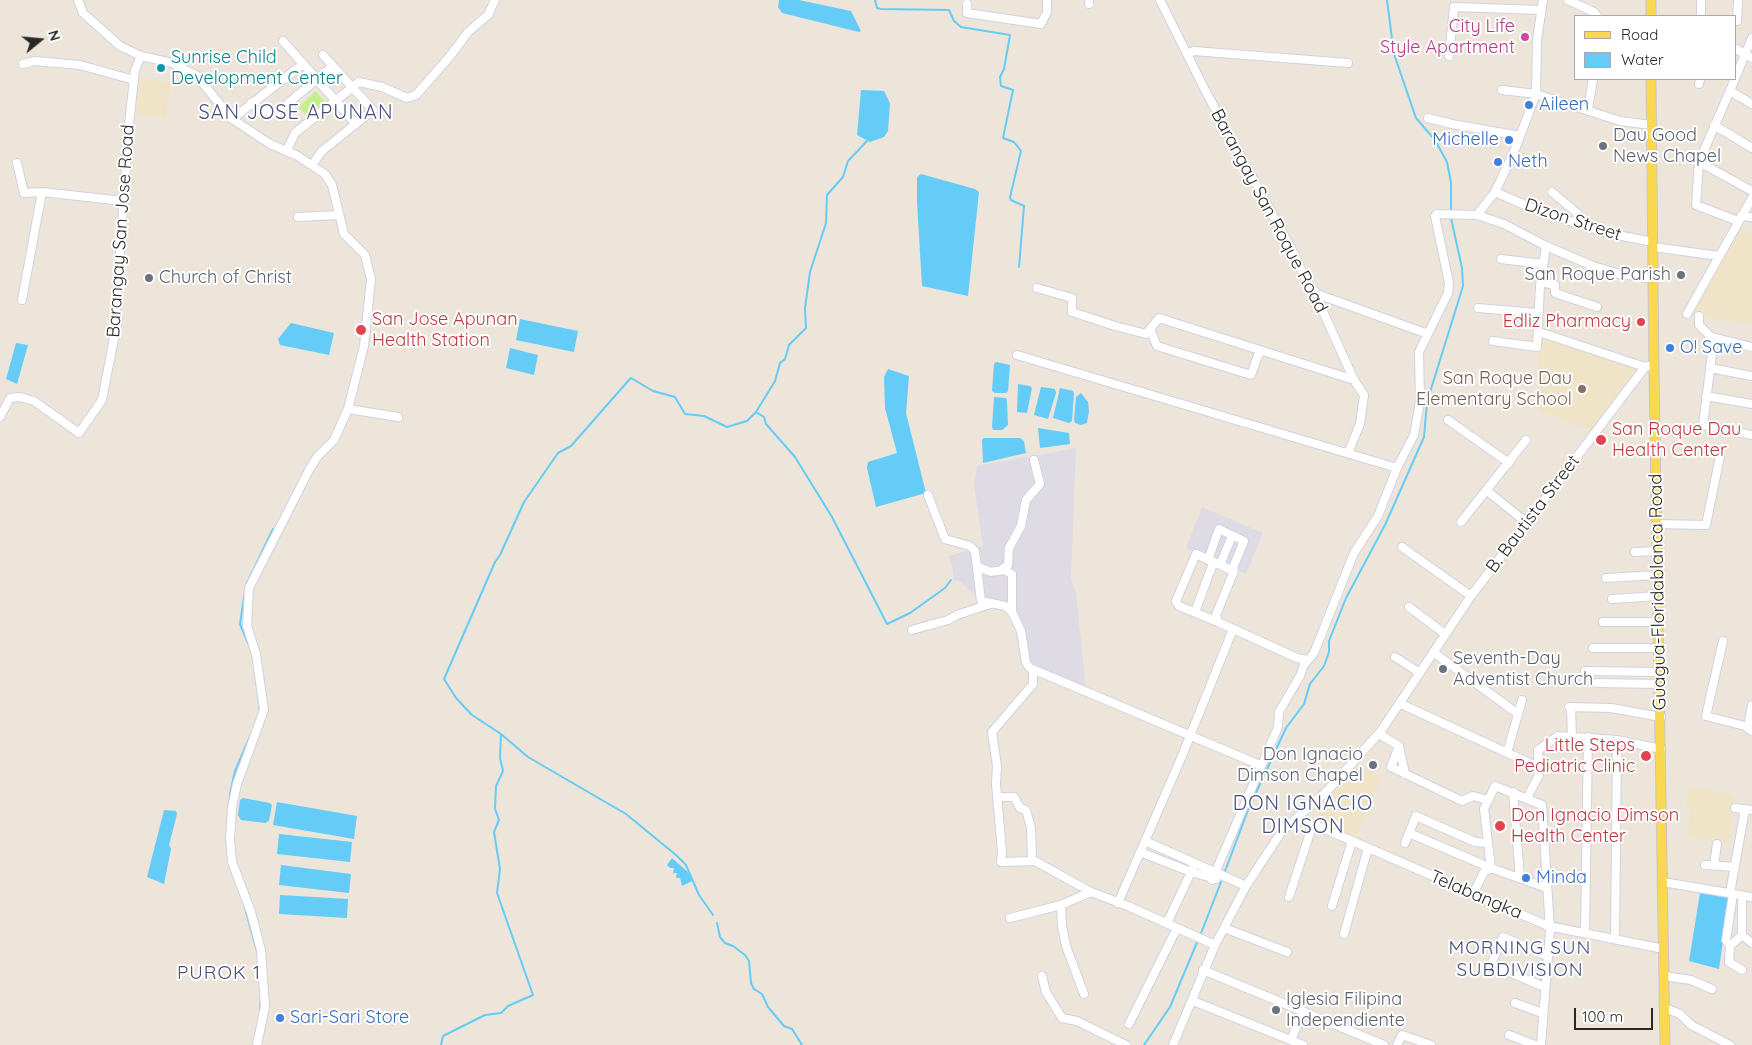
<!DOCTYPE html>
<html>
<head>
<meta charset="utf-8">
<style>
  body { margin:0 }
  #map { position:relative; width:1752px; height:1045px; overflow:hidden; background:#ede5da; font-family:Quicksand,sans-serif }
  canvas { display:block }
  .legend { position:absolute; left:1574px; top:15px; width:162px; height:65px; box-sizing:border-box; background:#fff; border:1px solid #a9a9a9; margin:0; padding:6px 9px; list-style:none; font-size:15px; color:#292929 }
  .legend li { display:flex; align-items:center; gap:10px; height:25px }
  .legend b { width:25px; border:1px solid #a9a9a9 }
  .north { position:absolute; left:15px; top:15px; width:50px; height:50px; -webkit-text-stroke:4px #fff; paint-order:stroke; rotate:73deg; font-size:14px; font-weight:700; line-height:20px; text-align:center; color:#292929 }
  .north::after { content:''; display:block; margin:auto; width:18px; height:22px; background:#292929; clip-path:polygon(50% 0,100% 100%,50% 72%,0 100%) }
  .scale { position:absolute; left:1574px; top:1008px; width:79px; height:22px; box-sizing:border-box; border:2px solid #292929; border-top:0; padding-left:6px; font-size:15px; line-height:18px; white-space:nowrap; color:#292929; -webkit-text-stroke:4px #fff; paint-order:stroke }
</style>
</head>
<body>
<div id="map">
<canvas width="1752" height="1045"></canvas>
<ul class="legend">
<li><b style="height:6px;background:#fbd851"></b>Road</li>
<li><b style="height:14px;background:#64ccf7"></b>Water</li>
</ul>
<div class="north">N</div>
<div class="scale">100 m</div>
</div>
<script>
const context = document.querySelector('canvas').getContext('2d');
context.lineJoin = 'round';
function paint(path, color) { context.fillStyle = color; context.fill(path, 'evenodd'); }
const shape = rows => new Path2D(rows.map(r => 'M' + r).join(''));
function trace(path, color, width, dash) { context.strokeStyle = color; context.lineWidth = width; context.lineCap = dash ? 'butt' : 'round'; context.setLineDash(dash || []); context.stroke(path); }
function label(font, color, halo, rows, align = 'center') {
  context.font = font + ' Quicksand,sans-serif'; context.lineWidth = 4; context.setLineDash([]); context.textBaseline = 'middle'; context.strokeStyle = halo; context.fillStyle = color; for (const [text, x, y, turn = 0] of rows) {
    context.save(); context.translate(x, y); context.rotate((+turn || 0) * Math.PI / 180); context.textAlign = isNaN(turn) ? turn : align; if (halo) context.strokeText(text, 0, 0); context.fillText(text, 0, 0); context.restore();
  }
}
paint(shape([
  [1076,448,1071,579,1076,593,1086,689,1029,666,1013,611,982,600,959,581,953,580,953,572,949,556,983,546,974,485,977,466],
  [1202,507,1263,533,1246,574,1186,548]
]), '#dedbe4');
paint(shape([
  [138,77,171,83,165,119,132,113],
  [1737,229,1752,232,1752,324,1690,314],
  [1542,337,1642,367,1593,431,1537,410,1539,340],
  [1356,763,1382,777,1354,841,1315,822,1320,812,1314,806],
  [1689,786,1735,795,1728,844,1687,837,1691,809,1686,808]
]), '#f0e4c8');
paint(shape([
  [316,91,324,101,307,116,299,107]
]), '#c3f08d');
paint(shape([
  [779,0,799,0,851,11,861,31,859,32,782,13,778,7],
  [861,90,884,91,890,103,888,131,884,137,870,142,857,135],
  [921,174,975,189,979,192,968,296,922,286,917,202,917,177],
  [520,319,578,331,574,352,516,340],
  [291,323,334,333,329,355,280,345,278,339],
  [16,343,28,345,17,384,6,379],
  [510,348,538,355,534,375,506,368],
  [996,362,1010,365,1008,391,1006,393,995,393,992,391,994,364],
  [888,369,909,376,906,413,926,493,876,507,867,468,868,462,897,453,885,408,884,377],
  [1018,384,1030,386,1032,388,1027,413,1017,412],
  [1041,387,1055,389,1056,393,1048,419,1034,415],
  [1060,388,1073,391,1074,393,1072,421,1069,423,1053,418],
  [1081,393,1088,402,1089,411,1087,423,1081,425,1075,423,1074,420,1076,397],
  [994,397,1006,398,1007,401,1008,425,1002,430,993,430,992,427],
  [1038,428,1069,433,1070,444,1040,448],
  [984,438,1020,438,1024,441,1026,453,983,463,982,440],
  [243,798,270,803,272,805,269,821,265,823,241,820,238,815,240,800],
  [277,802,357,816,354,839,273,825],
  [164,810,176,811,177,814,169,845,171,849,164,884,147,877],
  [279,834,352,842,350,862,277,854],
  [672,858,689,873,692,881,682,886,680,878,676,878,677,873,673,873,674,868,670,868,667,865],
  [281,865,351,874,349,893,279,885],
  [1700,893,1729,897,1719,969,1689,961],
  [280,895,348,899,347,918,279,914]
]), '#64ccf7');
trace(shape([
  [875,0,877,8,881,9,949,10,954,21,961,27,1010,35,1004,69,1000,77,1001,86,1013,90,1003,138,1014,142,1021,151,1010,197,1011,200,1024,206,1019,267],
  [1387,0,1394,54,1416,118,1435,140,1447,162,1451,183,1451,213],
  [867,141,848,161,843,177,827,195,826,223,810,272,805,308,806,328,789,345,785,359,780,363,775,381,756,412,764,417,766,424,795,457,832,517,887,624,910,613,945,588,951,580],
  [251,650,240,624,246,585,273,529],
  [256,679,260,712],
  [226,842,230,794,235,771,252,732],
  [1224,874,1248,810,1286,728,1304,704,1310,684,1324,666,1329,652,1329,641,1346,598,1385,525,1424,437,1427,402,1463,286,1462,268,1451,218],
  [242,897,258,955],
  [713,915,699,895,686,865,676,855,626,814,528,757,501,734,472,715,456,698,444,679,495,562,500,555,524,502,558,453,571,446,629,380,631,378,653,391,675,397,685,414,704,416,727,427,747,421,756,412],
  [717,923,720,937,725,943,733,946,745,955,749,961,751,983,754,989,762,994,768,1007,784,1026,792,1029,802,1045],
  [1200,936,1221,882],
  [260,1010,261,997],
  [441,1045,443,1036,485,1015,501,1013,508,1006,533,995,497,893,500,869,494,832,499,820,495,809,496,786,503,771,500,758,501,734],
  [1144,1045,1170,1007,1198,940]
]), '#64ccf7', 2);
const minor = shape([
  [78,0,83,13,120,46,141,56,172,63,196,75,232,119,270,144,296,155,325,174,332,185,344,234,365,255,371,279,364,346,348,409,334,440,317,457,308,472,249,588,247,626,256,654,264,710,237,784,232,808,230,839,232,862,251,912,261,950,265,1006,257,1045],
  [1160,0,1205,90,1294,254,1308,284,1317,294,1321,307,1354,380,1364,395,1360,424,1348,453],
  [1568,0,1594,12,1597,16],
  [967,4,967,13,1041,24,1047,12,1047,0],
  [1089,4,1089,0],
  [1701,16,1701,0],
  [1737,21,1738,0],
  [283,41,356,124],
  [1736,49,1752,58],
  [1187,54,1194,51,1348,63],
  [1449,56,1454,7,1540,10],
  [23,64,35,61,80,65,134,80],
  [1736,76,1752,38],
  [1735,79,1699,162,1696,205,1738,221],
  [1699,84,1700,79],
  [1502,90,1536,94,1620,121,1651,125],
  [1730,91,1752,104],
  [251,103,263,110,276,113,333,66],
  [1588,109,1593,79],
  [1428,118,1452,124,1520,136],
  [232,119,303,64],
  [1714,125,1752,148],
  [287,150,295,133,359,82,382,87,407,98,416,95,451,55,468,32,488,15,495,0],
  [1699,162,1752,191],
  [17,163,24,193,42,192,123,201],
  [312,165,322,151,373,110,323,55],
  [1495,192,1541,212,1576,223,1607,233,1653,242],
  [1552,192,1578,214,1576,223],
  [1477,215,1495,192,1514,152,1536,94,1537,40,1543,0],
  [1741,216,1752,217],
  [298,217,339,215],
  [1653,247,1719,256],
  [1501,259,1543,264],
  [1541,282,1555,285,1555,293,1597,307],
  [1037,288,1072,298,1072,312,1115,326,1146,334,1159,318,1354,380],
  [1317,294,1428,334],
  [22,300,42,192],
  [1478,308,1538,313],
  [1687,314,1752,198],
  [1699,316,1699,325,1711,337,1752,347],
  [1150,329,1157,346,1251,375,1260,350],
  [1539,332,1645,367],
  [1714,338,1703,425,1752,435],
  [1493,341,1537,347,1540,286,1546,246],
  [1017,355,1397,468],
  [1710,368,1752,376],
  [1706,396,1752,404],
  [348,409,398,417],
  [0,417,10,398,20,397,34,401,79,433,102,400,118,318,116,310,129,124,135,70,141,56],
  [1448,420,1509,463],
  [1486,490,1527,523],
  [928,495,945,539,970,546,975,551,981,601,1005,606,1012,612],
  [1461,522,1526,440],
  [1657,524,1706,525,1720,456],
  [1402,547,1471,596],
  [1635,552,1657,551],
  [1208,560,1219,529,1244,541,1232,570],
  [1216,563,1196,554,1176,601,1179,606,1218,622],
  [1220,565,1232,536],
  [978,567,991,572,1004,570,1012,574,1012,612,1021,631,1026,663,1030,668,1260,765],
  [1001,570,1008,565,1009,548,1021,526,1026,500,1040,484,1034,460],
  [1606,578,1657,575],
  [1612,599,1658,596],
  [1409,607,1445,634],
  [1195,612,1212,566,1216,563,1234,571,1216,615,1218,622,1297,658,1307,660],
  [1603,622,1659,622],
  [912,630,948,620,957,615,990,604],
  [1723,641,1706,716,1745,726,1752,731],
  [1593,648,1659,648],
  [1433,652,1518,714],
  [1395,657,1420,673],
  [1033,669,1033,684,992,732,997,766,996,784,1002,852,1001,862,1035,861,1091,892,1128,906,1215,945],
  [1585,671,1660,672],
  [1597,683,1660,684],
  [1401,704,1538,767],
  [1569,707,1611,708,1661,717],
  [1571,707,1572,737],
  [1748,728,1752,705],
  [1379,734,1399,746,1391,767,1462,801,1473,796,1488,800],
  [1399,746,1405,774],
  [1507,753,1522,700],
  [1513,792,1520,878],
  [997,797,1014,797,1020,808,1026,810,1031,828,1032,861],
  [1527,798,1539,775,1538,750,1558,736,1617,740,1661,749],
  [1735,808,1752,810],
  [1297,817,1548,926,1664,949],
  [1409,833,1491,868,1547,888],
  [1145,841,1246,886],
  [1405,843,1416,816,1475,842,1487,843],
  [1140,852,1191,872,1216,879],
  [1705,865,1735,867],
  [1714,865,1717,844],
  [1212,880,1278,727,1279,712,1300,676,1304,665,1314,653,1354,553,1378,516,1397,468,1414,435,1420,402,1419,352,1448,293,1449,283,1435,216,1437,214,1477,215,1504,224,1546,246,1593,266,1616,273,1654,279],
  [1663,882,1752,897],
  [1730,893,1745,809],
  [1473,894,1484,872,1491,868,1484,809,1495,786,1542,805,1550,930,1541,1045],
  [1289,897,1313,824],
  [1742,902,1742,935,1752,943],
  [1118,903,1182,756,1233,629],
  [1061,905,1062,926,1066,946,1084,994],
  [1332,906,1352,841],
  [1010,918,1061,905,1091,892],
  [1167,923,1193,868],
  [1224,928,1287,952],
  [1585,933,1588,737],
  [1344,934,1368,848],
  [1615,939,1617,740],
  [1730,946,1726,940,1733,894],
  [1203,970,1384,1045],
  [1742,970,1729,962,1730,946,1742,935],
  [1042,976,1046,992,1062,1018,1077,1021,1126,1045],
  [1664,976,1691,980,1712,989],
  [1544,987,1491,964,1503,937,1547,956],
  [1193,1001,1303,1045],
  [1515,1003,1542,1013],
  [1665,1008,1680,1014,1691,1025,1730,1045],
  [1129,1024,1177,928],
  [1509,1035,1535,1045],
  [1291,1040,1303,1012],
  [1173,1045,1215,945,1246,886,1282,831,1327,791,1381,731,1471,596,1645,367,1653,365],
  [1397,1045,1402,1035,1431,1045]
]);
const major = shape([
  [1651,0,1651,16],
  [1651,79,1654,373,1665,1045]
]);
trace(minor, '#cfd2e4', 10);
trace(major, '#c7c7c7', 11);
trace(minor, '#fff', 8);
trace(major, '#fbd851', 9);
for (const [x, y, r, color] of [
  [1525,37,5,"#d1479c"],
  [161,68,5,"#0f9aa8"],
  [1529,105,5,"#3f7fe0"],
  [1509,140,5,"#3f7fe0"],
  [1603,146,5,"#6b7280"],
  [1498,162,5,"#3f7fe0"],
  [1681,275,5,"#6b7280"],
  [149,278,5,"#6b7280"],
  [1641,322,5,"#e0444e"],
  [361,330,6,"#e0444e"],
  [1670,348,5,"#3f7fe0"],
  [1582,389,5,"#8d6e63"],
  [1601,440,6,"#e0444e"],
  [1443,669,5,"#6b7280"],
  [1646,756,6,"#e0444e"],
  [1373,765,5,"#6b7280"],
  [1500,826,6,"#e0444e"],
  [1526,878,5,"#3f7fe0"],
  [1276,1010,5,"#6b7280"],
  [280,1018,5,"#3f7fe0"]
]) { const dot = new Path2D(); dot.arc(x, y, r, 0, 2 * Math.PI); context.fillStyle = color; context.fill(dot); trace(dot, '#fff', 2); }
label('18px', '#b23c85', '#fff', [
  ["City Life",1515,27],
  ["Style Apartment",1515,48]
], 'right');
label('18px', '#0d838f', '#fff', [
  ["Sunrise Child",171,58],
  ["Development Center",171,79]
], 'left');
label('18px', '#366cbe', '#fff', [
  ["Aileen",1539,105],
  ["Michelle",1499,140,"right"],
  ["Neth",1508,162],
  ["O! Save",1680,348],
  ["Minda",1536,878],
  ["Sari-Sari Store",290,1018]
], 'left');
label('18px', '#5b616d', '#fff', [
  ["Dau Good",1613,136],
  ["News Chapel",1613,157],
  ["San Roque Parish",1671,275,"right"],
  ["Church of Christ",159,278],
  ["Seventh-Day",1453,659],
  ["Adventist Church",1453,680],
  ["Don Ignacio",1363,755,"right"],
  ["Dimson Chapel",1363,776,"right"],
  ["Iglesia Filipina",1286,1000],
  ["Independiente",1286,1021]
], 'left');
label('18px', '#292929', '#fff', [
  ["Barangay San Roque Road",1269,211,62],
  ["Dizon Street",1573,220,18],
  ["Barangay San Jose Road",121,231,-86],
  ["B. Bautista Street",1533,514,-53],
  ["Guagua-Floridablanca Road",1658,592,-91],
  ["Telabangka",1476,895,23]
]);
label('18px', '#be3a42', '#fff', [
  ["San Jose Apunan",372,320],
  ["Health Station",372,341],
  ["Edliz Pharmacy",1631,322,"right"],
  ["San Roque Dau",1612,430],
  ["Health Center",1612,451],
  ["Little Steps",1635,746,"right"],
  ["Pediatric Clinic",1635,767,"right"],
  ["Don Ignacio Dimson",1511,816],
  ["Health Center",1511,837]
], 'left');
label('18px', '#785e54', '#fff', [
  ["San Roque Dau",1572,379],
  ["Elementary School",1572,400]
], 'right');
context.letterSpacing = '1px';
label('19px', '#464f7d', '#fff', [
  ["MORNING SUN",1520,948],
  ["SUBDIVISION",1520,970],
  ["PUROK 1",219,973]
]);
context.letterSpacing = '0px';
context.letterSpacing = '1px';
label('20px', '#464f7d', '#fff', [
  ["SAN JOSE APUNAN",296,113],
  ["DON IGNACIO",1303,804],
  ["DIMSON",1303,827]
]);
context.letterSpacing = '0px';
</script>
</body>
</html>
